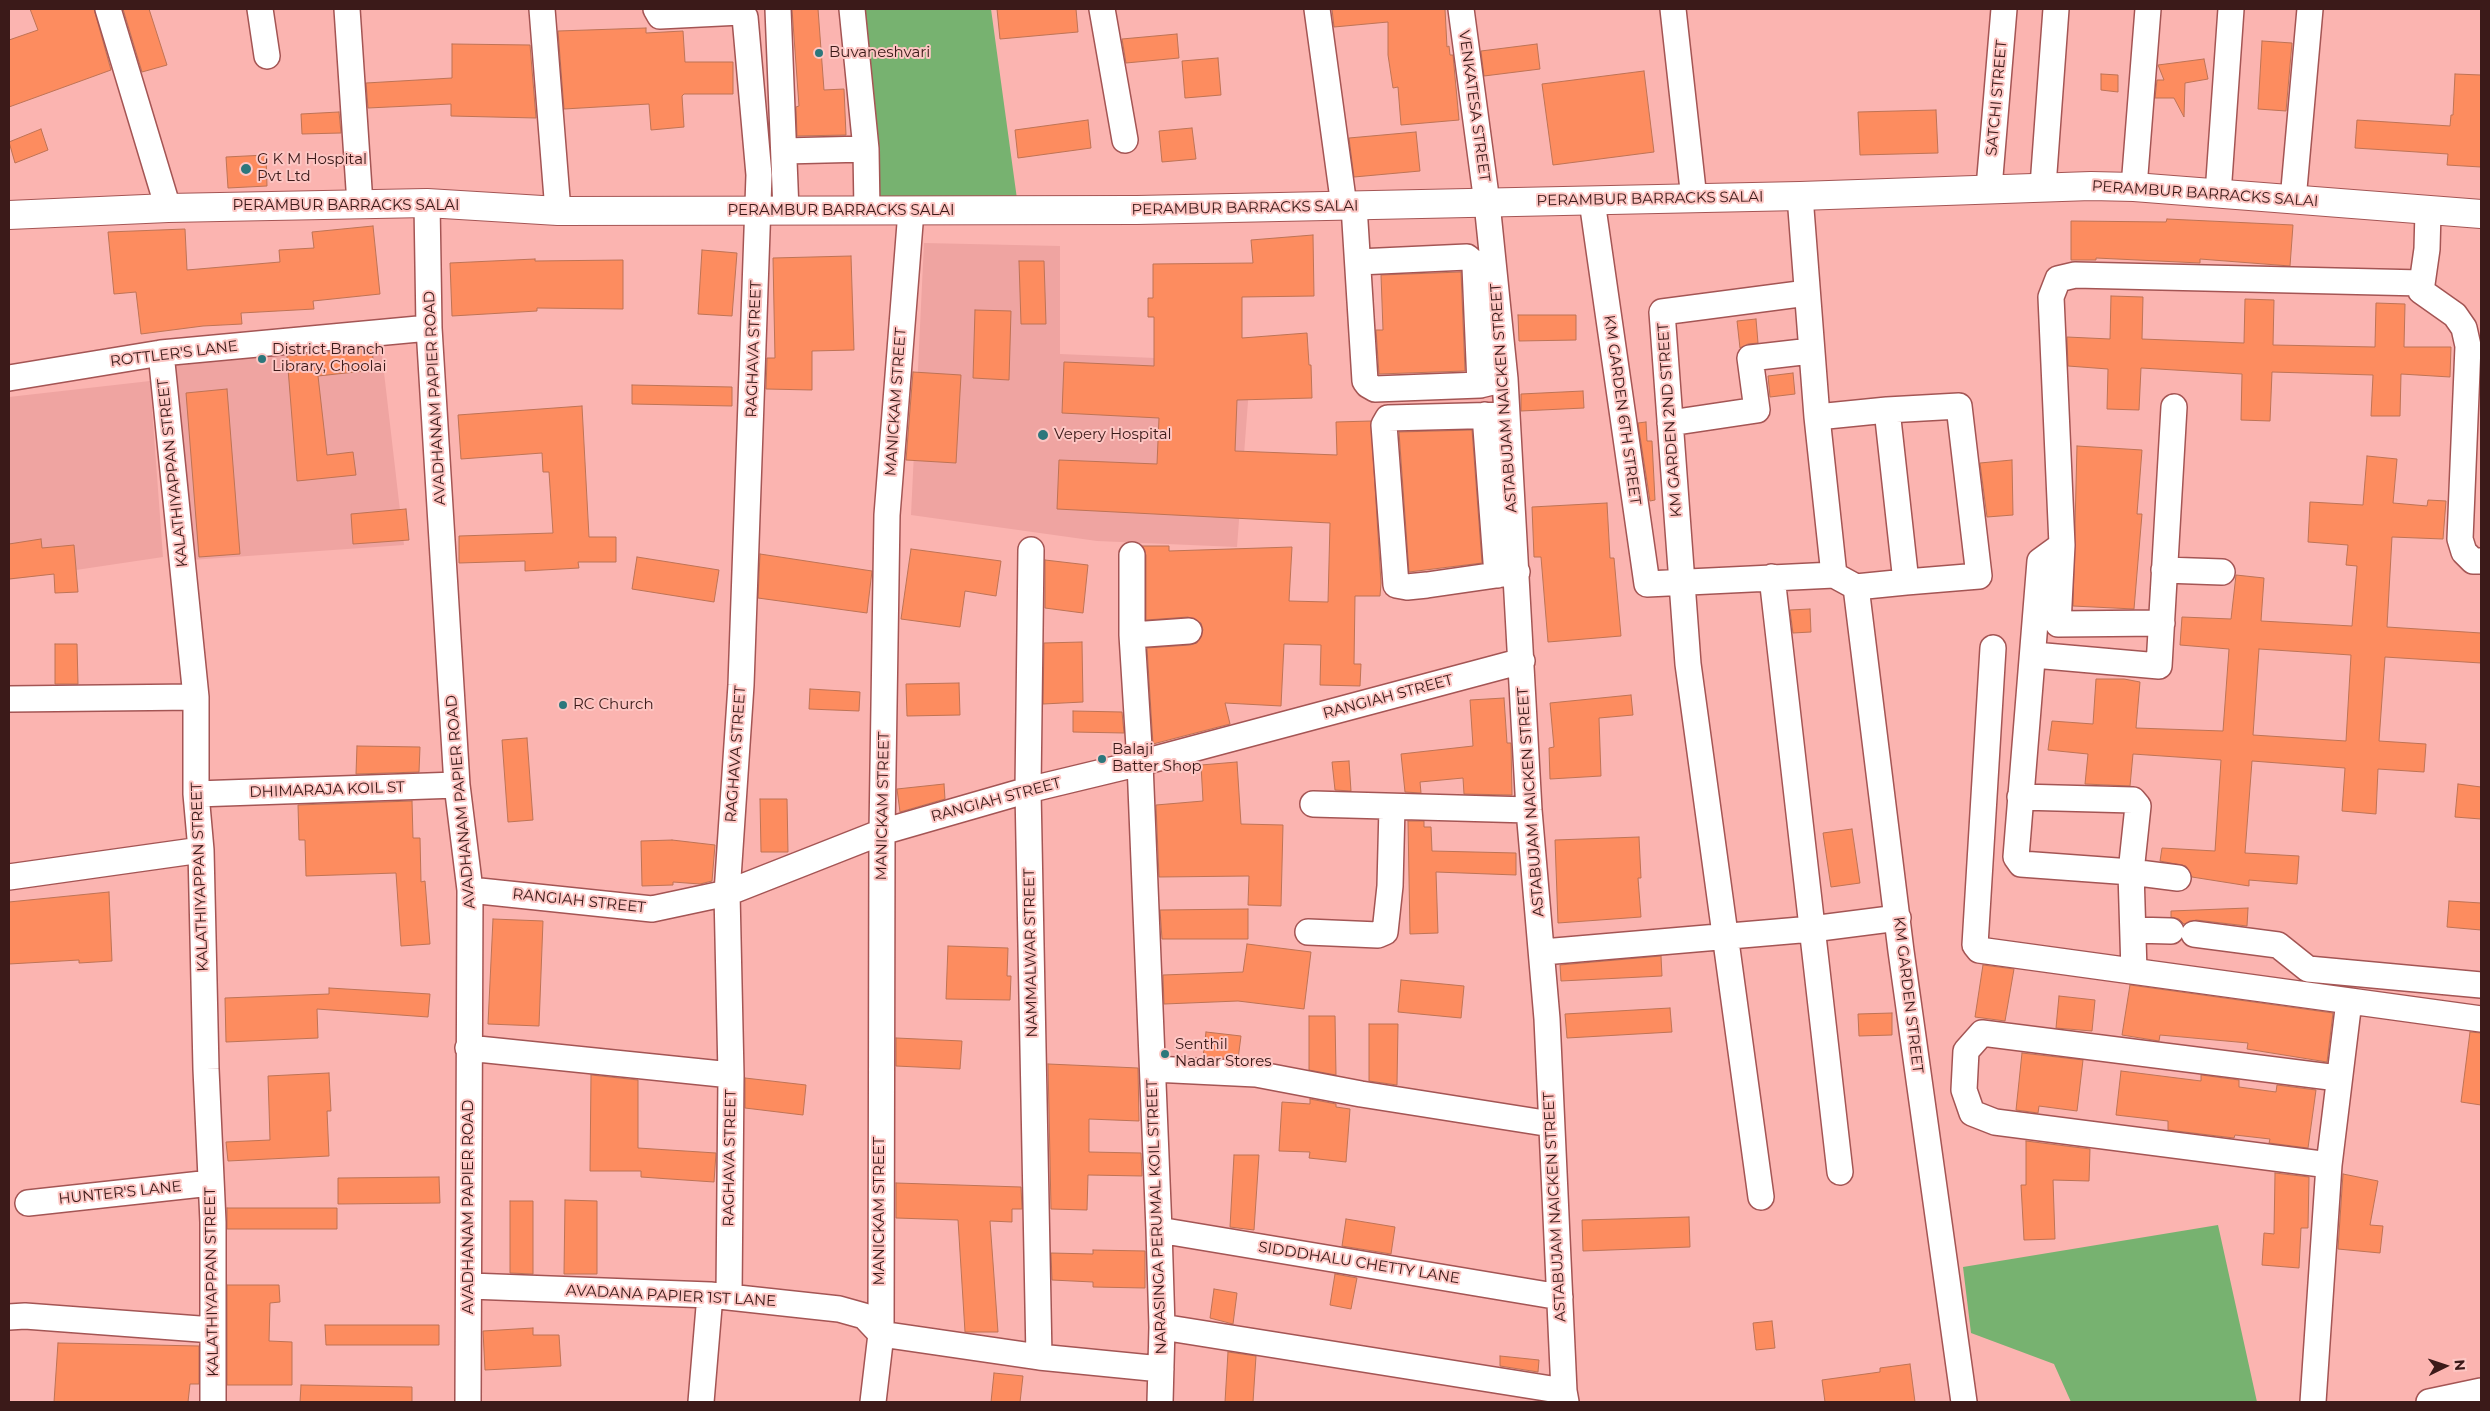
<!DOCTYPE html>
<html>
<head>
<meta charset="utf-8">
<style>
  body { margin:0 }
  #map { position:relative; width:2490px; height:1411px; overflow:hidden; background:#fbb4b0; font-family:Montserrat,sans-serif }
  canvas { display:block }
  .frame { position:absolute; inset:0; border:10px solid #3b1a19; pointer-events:none }
  .north { position:absolute; left:2420px; top:1341px; width:50px; height:50px; -webkit-text-stroke:4px #fdc6c3; paint-order:stroke; rotate:86deg; font-size:14px; font-weight:700; line-height:20px; text-align:center; color:#3b1a19 }
  .north::after { content:''; display:block; margin:auto; width:18px; height:22px; background:#3b1a19; clip-path:polygon(50% 0,100% 100%,50% 72%,0 100%) }
</style>
</head>
<body>
<div id="map">
<canvas width="2490" height="1411"></canvas>
<div class="frame"></div>
<div class="north">N</div>
</div>
<script>
const c = document.querySelector('canvas').getContext('2d');
c.lineJoin = 'round';
function paint(path, color) {
  c.fillStyle = color;
  c.fill(path, 'evenodd');
}
function toPath(rows) {
  const path = new Path2D();
  for (const r of rows) {
    path.moveTo(r[0], r[1]);
    for (let i = 2; i < r.length; i += 2) path.lineTo(r[i], r[i + 1]);
  }
  return path;
}
function stroke(path, color, width, dash) {
  c.strokeStyle = color;
  c.lineWidth = width;
  c.lineCap = dash ? 'butt' : 'round';
  c.setLineDash(dash || []);
  c.stroke(path);
}
function drawText(font, color, halo, rows, align = 'center') {
  c.font = font + ' Montserrat,sans-serif';
  c.lineWidth = 4;
  c.setLineDash([]);
  c.textBaseline = 'middle';
  c.strokeStyle = halo;
  c.fillStyle = color;
  for (const [text, x, y, turn = 0] of rows) {
    c.save();
    c.translate(x, y);
    c.rotate((+turn || 0) * Math.PI / 180);
    c.textAlign = isNaN(turn) ? turn : align;
    if (halo) c.strokeText(text, 0, 0);
    c.fillText(text, 0, 0);
    c.restore();
  }
}
paint(toPath([
  [924,243,1060,246,1060,354,1251,362,1237,547,1097,541,911,515],
  [380,338,404,545,191,560,168,360],
  [150,381,163,557,9,580,9,397]
]), '#efa4a1');
paint(toPath([
  [852,9,991,9,1017,199,865,199],
  [2218,1225,2257,1402,2071,1402,2054,1364,1971,1333,1963,1267]
]), '#77b270');
const building = toPath([
  [30,9,94,9,111,70,9,107,9,40,38,30,30,9],
  [123,9,149,9,167,65,142,72,123,9],
  [792,9,818,9,824,90,844,89,846,135,797,136,796,107,799,106,792,9],
  [997,9,1076,9,1078,32,1000,39,997,9],
  [1332,9,1445,9,1447,47,1449,46,1450,55,1453,55,1459,120,1401,125,1398,87,1393,88,1388,55,1388,22,1334,27,1332,9],
  [646,28,646,33,683,31,685,62,733,62,733,94,684,94,682,96,684,127,651,130,649,104,564,109,558,31,646,28],
  [1177,34,1179,58,1126,63,1122,39,1177,34],
  [2262,41,2292,43,2286,111,2258,109,2262,41],
  [452,44,530,45,536,118,451,116,451,104,368,108,366,83,452,78,452,44],
  [1537,44,1540,69,1484,76,1481,51,1537,44],
  [1218,58,1221,95,1185,98,1182,61,1218,58],
  [2204,59,2208,79,2185,83,2184,117,2174,98,2155,98,2157,80,2164,80,2158,65,2204,59],
  [1644,71,1654,152,1553,165,1542,84,1644,71],
  [2101,74,2118,75,2118,92,2101,90,2101,74],
  [2455,74,2481,75,2481,167,2447,165,2448,154,2355,148,2357,120,2450,126,2451,115,2453,115,2455,74],
  [1936,110,1938,153,1860,155,1858,112,1936,110],
  [339,112,341,133,302,134,301,114,339,112],
  [1088,120,1091,148,1018,158,1015,130,1088,120],
  [1192,128,1196,159,1162,162,1159,131,1192,128],
  [41,129,48,150,15,163,9,142,41,129],
  [1416,132,1420,171,1354,177,1349,138,1416,132],
  [266,155,267,186,228,188,226,157,266,155],
  [2167,219,2293,225,2290,266,2200,259,2200,263,2096,258,2096,260,2071,260,2071,221,2166,222,2167,219],
  [373,226,380,294,313,301,314,309,241,313,242,324,203,326,141,334,136,292,114,294,108,232,185,229,187,270,280,262,279,250,314,248,312,232,373,226],
  [1313,235,1314,296,1242,297,1242,338,1307,333,1309,365,1311,365,1312,398,1237,400,1235,451,1337,455,1336,422,1371,421,1381,583,1380,596,1355,596,1354,664,1361,664,1360,686,1320,685,1321,645,1284,644,1281,706,1225,703,1230,724,1153,744,1147,648,1190,645,1197,643,1203,630,1201,623,1188,617,1146,620,1146,555,1142,546,1169,546,1169,551,1292,547,1289,601,1328,602,1330,523,1057,509,1059,460,1157,464,1159,418,1062,413,1064,362,1154,366,1154,317,1148,317,1148,298,1153,298,1153,264,1253,263,1251,240,1313,235],
  [702,250,737,253,732,316,698,314,702,250],
  [851,256,854,350,812,351,812,390,766,389,767,358,775,358,773,258,851,256],
  [535,259,535,261,623,260,623,309,537,308,537,311,452,316,450,263,535,259],
  [1019,261,1044,261,1046,324,1021,324,1019,261],
  [1461,272,1465,371,1379,374,1376,330,1383,330,1381,275,1461,272],
  [2111,296,2143,297,2142,339,2244,343,2245,299,2274,300,2273,345,2375,347,2376,303,2405,304,2404,347,2451,347,2450,377,2401,374,2400,416,2371,416,2373,375,2272,372,2270,421,2241,420,2242,374,2141,368,2139,410,2107,409,2108,369,2068,366,2067,337,2110,339,2111,296],
  [975,310,1011,311,1009,380,973,378,975,310],
  [1518,315,1576,315,1576,340,1519,341,1518,315],
  [1756,319,1758,343,1748,344,1740,348,1737,321,1756,319],
  [372,348,374,370,318,376,327,455,353,452,356,475,297,481,287,356,372,348],
  [913,372,961,375,956,463,906,460,913,372],
  [1793,373,1795,394,1770,397,1768,376,1793,373],
  [632,385,732,387,732,406,632,404,632,385],
  [227,389,240,554,199,557,186,393,227,389],
  [1583,391,1584,408,1521,411,1521,394,1583,391],
  [582,406,589,537,616,537,616,562,578,562,579,568,525,571,525,561,459,563,459,536,553,533,549,472,543,472,542,453,461,459,458,415,582,406],
  [1646,422,1647,441,1652,441,1655,500,1650,501,1638,423,1646,422],
  [1472,430,1482,563,1409,572,1399,432,1472,430],
  [2077,446,2142,450,2137,514,2142,514,2134,609,2073,606,2077,446],
  [2367,456,2397,459,2393,503,2427,506,2428,500,2446,501,2443,539,2392,537,2387,627,2481,633,2481,663,2385,657,2379,741,2426,744,2424,772,2378,769,2376,814,2342,811,2345,768,2252,761,2245,853,2299,856,2297,884,2249,880,2249,886,2192,877,2186,866,2160,861,2162,848,2215,851,2221,760,2133,754,2130,786,2085,784,2088,754,2048,750,2052,721,2093,724,2096,679,2124,679,2140,682,2136,728,2223,731,2229,649,2180,645,2182,617,2231,619,2236,575,2264,578,2261,621,2352,626,2357,566,2346,565,2348,545,2308,542,2310,502,2363,505,2367,456],
  [2259,649,2351,655,2346,741,2253,735,2259,649],
  [2012,460,2013,515,1987,517,1980,463,2012,460],
  [1607,503,1610,558,1614,558,1621,636,1548,642,1541,557,1534,557,1532,507,1607,503],
  [406,509,409,540,353,544,351,514,406,509],
  [41,539,42,548,74,545,78,592,55,593,54,574,9,579,9,544,41,539],
  [911,549,1001,561,996,596,965,591,960,627,901,619,911,549],
  [760,554,872,571,867,613,758,598,760,554],
  [637,557,719,570,714,602,632,589,637,557],
  [1045,560,1088,565,1083,613,1045,608,1045,560],
  [1810,609,1811,632,1793,633,1790,610,1810,609],
  [1082,642,1083,702,1043,704,1044,643,1082,642],
  [55,644,77,644,78,684,55,684,55,644],
  [959,683,960,715,907,716,906,684,959,683],
  [810,689,860,692,859,711,809,709,810,689],
  [1631,695,1633,715,1599,718,1601,776,1550,779,1549,748,1554,747,1550,703,1631,695],
  [1504,698,1507,743,1511,743,1512,795,1464,794,1463,778,1420,782,1421,793,1405,792,1401,754,1473,746,1470,700,1504,698],
  [1073,711,1122,712,1124,733,1073,732,1073,711],
  [527,738,533,820,508,822,502,740,527,738],
  [357,746,420,747,419,772,356,774,357,746],
  [1349,761,1351,791,1335,790,1332,762,1349,761],
  [1237,762,1241,824,1283,825,1281,906,1248,905,1249,876,1159,877,1156,805,1203,801,1201,765,1237,762],
  [944,784,945,799,900,812,897,789,944,784],
  [2458,784,2481,787,2481,819,2455,817,2458,784],
  [760,799,787,799,788,852,761,852,760,799],
  [412,801,413,838,420,838,421,882,425,881,430,944,401,946,396,873,306,876,305,840,299,840,298,805,412,801],
  [1408,821,1424,821,1424,827,1431,827,1432,851,1516,853,1516,875,1436,872,1438,933,1410,934,1408,821],
  [1852,829,1860,883,1831,887,1823,833,1852,829],
  [1639,837,1641,878,1638,878,1641,917,1558,923,1555,840,1639,837],
  [672,840,715,845,712,881,700,884,673,882,673,885,642,886,641,841,672,840],
  [109,892,112,961,79,963,79,960,9,964,9,902,109,892],
  [2449,901,2481,903,2481,930,2447,927,2449,901],
  [2248,908,2247,926,2196,920,2184,924,2179,919,2171,917,2171,911,2248,908],
  [1248,909,1248,939,1162,939,1160,910,1248,909],
  [493,919,543,921,539,1026,488,1024,493,919],
  [1247,944,1311,952,1304,1009,1238,1001,1164,1004,1163,975,1243,972,1247,944],
  [948,946,1008,948,1007,976,1011,976,1010,1000,946,999,948,946],
  [1661,956,1662,976,1561,981,1560,965,1661,956],
  [1983,965,2014,969,2005,1021,1975,1017,1983,965],
  [1401,980,1464,986,1461,1018,1398,1012,1401,980],
  [2130,985,2333,1013,2327,1062,2247,1049,2248,1043,2160,1035,2159,1041,2122,1035,2130,985],
  [329,988,430,994,428,1017,317,1009,318,1038,226,1042,225,998,329,994,329,988],
  [2059,996,2095,1000,2092,1031,2056,1028,2059,996],
  [1670,1008,1672,1032,1567,1038,1565,1014,1670,1008],
  [1892,1013,1892,1035,1859,1036,1858,1014,1892,1013],
  [1309,1016,1335,1016,1336,1075,1309,1070,1309,1016],
  [1369,1024,1398,1024,1397,1085,1369,1081,1369,1024],
  [1206,1032,1241,1036,1238,1059,1203,1057,1206,1032],
  [2470,1032,2481,1033,2481,1105,2461,1102,2470,1032],
  [896,1038,962,1041,960,1069,896,1066,896,1038],
  [2022,1053,2083,1060,2077,1111,2039,1106,2038,1113,2016,1110,2022,1053],
  [1048,1064,1138,1068,1139,1121,1089,1119,1089,1152,1141,1153,1142,1176,1088,1175,1087,1210,1051,1209,1048,1064],
  [2121,1071,2201,1081,2201,1075,2239,1080,2239,1087,2276,1092,2277,1085,2316,1090,2308,1148,2269,1143,2270,1139,2235,1135,2234,1138,2168,1130,2168,1121,2116,1115,2121,1071],
  [329,1073,331,1111,327,1111,329,1156,228,1161,226,1142,270,1140,268,1076,329,1073],
  [591,1075,638,1080,638,1148,716,1153,714,1182,641,1177,641,1171,590,1171,591,1075],
  [745,1078,806,1085,803,1115,745,1108,745,1078],
  [1310,1099,1336,1104,1336,1107,1350,1109,1346,1162,1309,1158,1310,1152,1279,1151,1282,1102,1310,1104,1310,1099],
  [2026,1141,2090,1149,2089,1181,2053,1180,2055,1239,2024,1240,2021,1185,2026,1185,2026,1141],
  [1234,1155,1259,1155,1254,1230,1230,1227,1234,1155],
  [2275,1173,2309,1177,2308,1228,2301,1228,2299,1268,2262,1265,2264,1233,2274,1234,2275,1173],
  [2343,1174,2378,1181,2370,1225,2383,1226,2380,1253,2338,1249,2343,1174],
  [439,1177,440,1203,338,1204,338,1178,439,1177],
  [896,1183,1021,1187,1022,1209,1012,1209,1012,1222,990,1221,998,1332,965,1332,958,1220,896,1218,896,1183],
  [565,1200,597,1201,597,1274,564,1274,565,1200],
  [510,1201,533,1201,533,1274,510,1273,510,1201],
  [227,1208,337,1208,337,1229,227,1229,227,1208],
  [1689,1217,1690,1247,1583,1251,1582,1220,1689,1217],
  [1346,1219,1395,1227,1391,1254,1342,1246,1346,1219],
  [1093,1250,1145,1251,1145,1288,1093,1287,1093,1282,1052,1280,1051,1253,1093,1254,1093,1250],
  [1335,1274,1357,1278,1351,1309,1330,1305,1335,1274],
  [227,1285,279,1285,280,1302,270,1303,269,1341,292,1342,292,1385,227,1385,227,1285],
  [1214,1289,1237,1293,1233,1324,1210,1318,1214,1289],
  [1772,1321,1775,1348,1756,1350,1753,1323,1772,1321],
  [325,1325,439,1325,439,1345,326,1345,325,1325],
  [533,1328,533,1335,559,1335,561,1366,485,1370,483,1331,533,1328],
  [58,1343,199,1346,199,1384,190,1384,188,1402,54,1402,58,1343],
  [1228,1352,1256,1356,1253,1402,1225,1402,1228,1352],
  [1500,1356,1539,1360,1538,1372,1500,1366,1500,1356],
  [1910,1364,1915,1402,1825,1402,1822,1380,1880,1372,1880,1368,1910,1364],
  [994,1373,1023,1376,1020,1402,991,1402,994,1373],
  [301,1385,412,1387,412,1402,300,1402,301,1385]
]);
paint(building, '#fd8c5f');
stroke(building, '#be7355', 1);
const minor = toPath([
  [108,9,168,208],
  [260,9,267,56],
  [347,9,360,204],
  [542,9,558,211],
  [656,9,660,16,741,12,745,17,759,175,741,685,727,893,731,1075,729,1296],
  [778,9,786,211],
  [852,9,866,149],
  [1102,9,1125,140],
  [1317,9,1344,206],
  [1461,9,1487,203,1505,379,1529,810,1547,1019,1564,1391,1566,1402],
  [1673,9,1694,199],
  [784,151,866,149,867,211],
  [2043,186,2056,9],
  [2134,187,2148,9],
  [1989,188,2004,9],
  [2218,194,2231,9],
  [1800,196,1817,417,1834,575],
  [2293,200,2310,9],
  [1592,201,1647,584,1834,575,1856,587],
  [427,203,429,328,457,785,470,890,468,1402],
  [1354,206,1365,381,1368,385,1375,389,1480,385,1505,379],
  [2428,211,2427,249,2421,291,2455,315,2464,328,2468,346,2460,539,2464,552,2473,561,2481,561],
  [1358,262,1467,257,1473,262,1475,267,1480,385],
  [161,353,196,697,196,794,201,850,206,1069,213,1222,213,1402],
  [9,378,161,353,429,328],
  [1887,410,1959,406,1979,576,1906,582],
  [1485,415,1497,575],
  [1507,415,1388,418,1384,425,1396,585,1407,587,1427,585,1517,572],
  [1817,417,1887,410,1906,582,1856,587],
  [1670,423,1757,410,1750,358,1811,351],
  [2062,545,2040,561,2016,857,2021,864,2131,872,2134,971],
  [1031,550,1028,790,1039,1357],
  [1132,555,1132,635,1140,763,1159,1230,1162,1327,1160,1402],
  [2164,570,2222,572],
  [1772,577,1840,1172],
  [1856,587,1901,951,1964,1402],
  [2162,623,2058,624,2062,545,2051,297,2058,279,2075,275,2422,283],
  [1132,635,1189,631],
  [1993,648,1975,945,1979,950,2481,1019],
  [2034,655,2159,666,2174,407],
  [9,699,196,697],
  [196,794,457,785],
  [2020,797,2133,800,2138,806,2131,872,2178,878],
  [1313,804,1529,810],
  [9,877,201,850],
  [470,890,652,909,727,893,882,832,1028,790,1140,763,1522,661],
  [2133,930,2171,931],
  [1308,932,1378,935,1385,932,1390,886,1392,807],
  [2194,934,2278,945,2308,969,2481,985],
  [1543,952,1812,929,1898,918],
  [468,1048,731,1075],
  [1153,1069,1256,1074,1361,1094,1551,1124],
  [2329,1165,1995,1122,1972,1113,1964,1090,1966,1051,1982,1033,2338,1078],
  [1761,1197,1688,664,1662,312,1807,293],
  [28,1203,211,1183],
  [1159,1230,1560,1297],
  [470,1286,710,1295,839,1309,864,1316,881,1334,1039,1357,1161,1369],
  [9,1317,25,1316,213,1330],
  [1162,1327,1564,1391],
  [701,1402,710,1295],
  [873,1402,881,1334,882,832,887,515,911,211],
  [2313,1402,2329,1165,2349,1001],
  [2429,1402,2481,1391]
]);
const major = toPath([
  [9,215,168,208,427,203,558,211,1137,210,1800,196,2091,186,2134,187,2481,214]
]);
stroke(minor, '#a45554', 28);
stroke(major, '#a45554', 30);
stroke(minor, '#fff', 25);
stroke(major, '#fff', 28);
for (const [x, y, r, color] of [
  [819,53,5,"#2d777c"],
  [246,169,6,"#2d777c"],
  [262,359,5,"#2d777c"],
  [1043,435,6,"#2d777c"],
  [563,705,5,"#2d777c"],
  [1102,759,5,"#2d777c"],
  [1165,1054,5,"#2d777c"]
]) {
  const dot = new Path2D();
  dot.arc(x, y, r, 0, 2 * Math.PI);
  c.fillStyle = color;
  c.fill(dot);
  stroke(dot, '#fdc6c3', 2);
}
drawText('15px', '#3b1a19', '#fdc6c3', [
  ["Buvaneshvari",829,53],
  ["G K M Hospital",257,160],
  ["Pvt Ltd",257,177],
  ["District Branch",272,350],
  ["Library, Choolai",272,367],
  ["Vepery Hospital",1054,435],
  ["RC Church",573,705],
  ["Balaji",1112,750],
  ["Batter Shop",1112,767],
  ["Senthil",1175,1045],
  ["Nadar Stores",1175,1062]
], 'left');
drawText('15px', '#3b1a19', '#fdc6c3', [
  ["SATCHI STREET",1997,98,-85],
  ["VENKATESA STREET",1474,106,82],
  ["PERAMBUR BARRACKS SALAI",2205,194,4],
  ["PERAMBUR BARRACKS SALAI",1650,199,-1],
  ["PERAMBUR BARRACKS SALAI",346,206],
  ["PERAMBUR BARRACKS SALAI",1245,208,-1],
  ["PERAMBUR BARRACKS SALAI",841,211],
  ["RAGHAVA STREET",754,349,-88],
  ["ROTTLER'S LANE",174,354,-7],
  ["AVADHANAM PAPIER ROAD",435,398,-93],
  ["ASTABUJAM NAICKEN STREET",1504,398,-94],
  ["MANICKAM STREET",896,402,-86],
  ["KM GARDEN 6TH STREET",1622,410,82],
  ["KM GARDEN 2ND STREET",1670,420,-94],
  ["KALATHIYAPPAN STREET",173,473,-96],
  ["RANGIAH STREET",1388,697,-15],
  ["RAGHAVA STREET",736,754,-86],
  ["DHIMARAJA KOIL ST",327,790,-2],
  ["RANGIAH STREET",996,800,-15],
  ["AVADHANAM PAPIER ROAD",461,802,-95],
  ["ASTABUJAM NAICKEN STREET",1531,802,-94],
  ["MANICKAM STREET",883,806,-89],
  ["KALATHIYAPPAN STREET",200,877,-92],
  ["RANGIAH STREET",579,901,6],
  ["NAMMALWAR STREET",1031,953,-91],
  ["KM GARDEN STREET",1908,995,83],
  ["RAGHAVA STREET",730,1158,-89],
  ["HUNTER'S LANE",120,1193,-6],
  ["AVADHANAM PAPIER ROAD",469,1207,-90],
  ["ASTABUJAM NAICKEN STREET",1555,1207,-93],
  ["MANICKAM STREET",880,1211,-90],
  ["NARASINGA PERUMAL KOIL STREET",1157,1217,-92],
  ["SIDDDHALU CHETTY LANE",1359,1263,9],
  ["KALATHIYAPPAN STREET",212,1282,-91],
  ["AVADANA PAPIER 1ST LANE",671,1296,3]
]);
</script>
</body>
</html>
